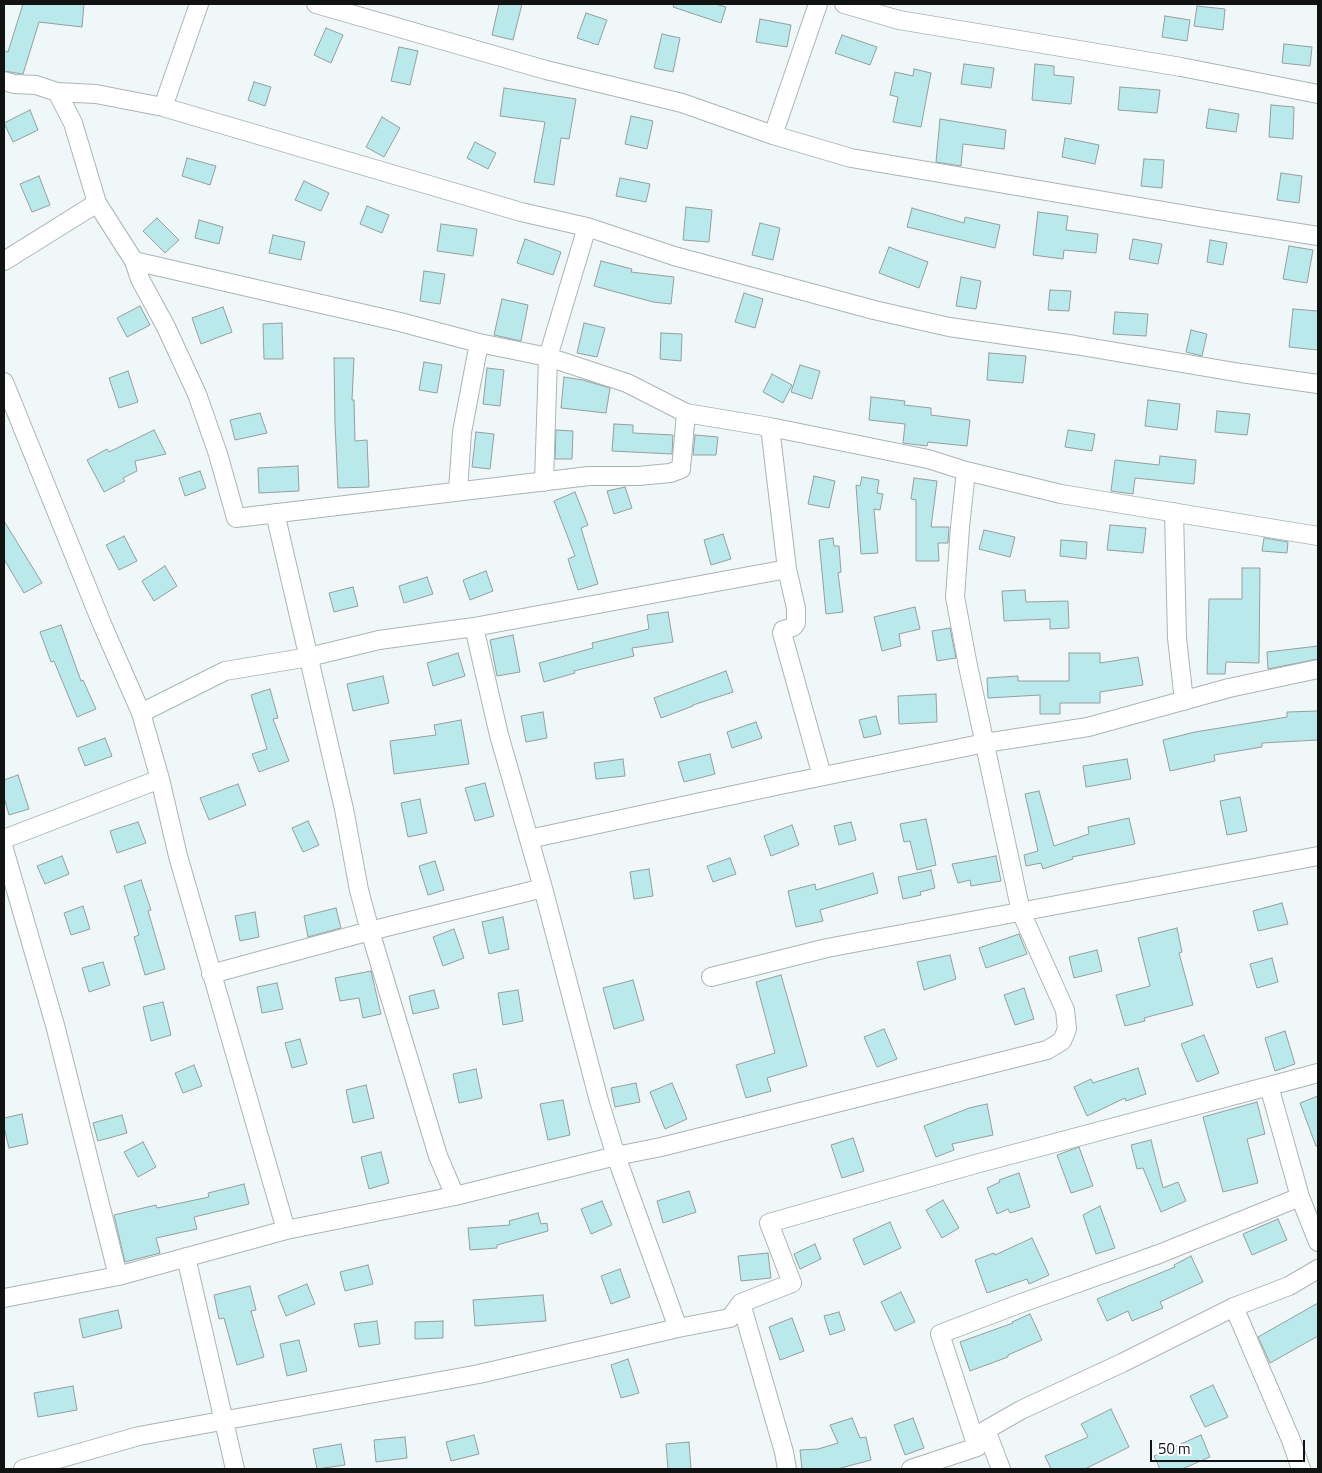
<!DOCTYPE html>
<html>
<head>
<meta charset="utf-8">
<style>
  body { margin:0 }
  #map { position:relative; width:1322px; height:1473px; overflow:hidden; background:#eff7f8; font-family:"Titillium Web",sans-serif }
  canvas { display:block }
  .frame { position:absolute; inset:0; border:5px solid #111313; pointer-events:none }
  .scale { position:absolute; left:1150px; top:1440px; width:155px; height:22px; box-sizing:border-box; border:2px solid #111313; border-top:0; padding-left:6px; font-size:15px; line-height:18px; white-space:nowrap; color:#111313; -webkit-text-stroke:4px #fff; paint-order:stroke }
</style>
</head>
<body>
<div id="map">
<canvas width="1322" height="1473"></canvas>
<div class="frame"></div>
<div class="scale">50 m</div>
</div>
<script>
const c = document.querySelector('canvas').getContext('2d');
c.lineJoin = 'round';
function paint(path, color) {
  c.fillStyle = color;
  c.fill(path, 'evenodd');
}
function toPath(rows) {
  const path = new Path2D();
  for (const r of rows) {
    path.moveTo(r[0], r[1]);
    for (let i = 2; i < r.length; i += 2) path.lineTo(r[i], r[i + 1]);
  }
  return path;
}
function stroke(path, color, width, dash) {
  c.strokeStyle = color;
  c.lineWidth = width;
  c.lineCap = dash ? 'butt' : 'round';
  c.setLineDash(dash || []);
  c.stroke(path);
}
const building = toPath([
  [23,4,84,4,82,27,39,22,23,74,16,73,4,71,4,51,8,52,23,4],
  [499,4,522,4,513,40,492,35,499,4],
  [674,4,715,4,726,7,721,23,673,7,674,4],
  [1197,6,1225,9,1223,30,1194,26,1197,6],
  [586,13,607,20,598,45,577,38,586,13],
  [1165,16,1190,20,1187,41,1162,37,1165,16],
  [760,19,791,25,787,47,756,42,760,19],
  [326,28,343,35,331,63,314,55,326,28],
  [662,34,680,38,673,72,654,68,662,34],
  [842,35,877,47,870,65,835,53,842,35],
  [1284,44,1312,47,1310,66,1282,63,1284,44],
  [399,47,418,51,410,85,391,81,399,47],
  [964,64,994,68,991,88,961,84,964,64],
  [1035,64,1054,66,1054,75,1074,77,1071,104,1032,100,1035,64],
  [914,69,931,73,921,127,893,122,898,97,890,95,895,72,913,76,914,69],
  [254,82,271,87,265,106,248,100,254,82],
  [1120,87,1160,90,1157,113,1118,110,1120,87],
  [504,88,576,99,569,139,561,138,554,185,534,182,545,122,500,116,504,88],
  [1271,105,1294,107,1293,139,1269,137,1271,105],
  [1209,109,1239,114,1236,132,1206,128,1209,109],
  [30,110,38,130,13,142,4,123,30,110],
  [631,116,653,121,647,149,625,144,631,116],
  [382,117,400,128,384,157,366,147,382,117],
  [940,119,1006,130,1004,149,963,144,961,166,936,162,940,119],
  [1065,138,1099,145,1095,164,1062,157,1065,138],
  [475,142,496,153,488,169,467,158,475,142],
  [187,158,216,166,210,185,182,176,187,158],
  [1144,159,1164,160,1162,188,1141,186,1144,159],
  [1281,173,1302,176,1299,203,1277,200,1281,173],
  [39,176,50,205,32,212,20,184,39,176],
  [620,178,650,184,646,202,616,196,620,178],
  [304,181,329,193,321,211,295,200,304,181],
  [367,206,389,215,382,233,360,224,367,206],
  [686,207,712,210,709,242,683,240,686,207],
  [912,208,964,223,965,217,1000,225,995,248,907,227,912,208],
  [1038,212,1068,216,1066,230,1098,234,1096,253,1064,250,1063,259,1033,255,1038,212],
  [157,218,179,240,165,253,143,231,157,218],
  [199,220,223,227,219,244,195,238,199,220],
  [760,223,780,228,773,260,752,255,760,223],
  [441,224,477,229,473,256,437,251,441,224],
  [273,235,305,242,301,260,269,253,273,235],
  [525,239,561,252,553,275,517,263,525,239],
  [1133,239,1162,244,1158,264,1129,259,1133,239],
  [1210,240,1227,243,1223,265,1207,262,1210,240],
  [1289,246,1313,250,1307,283,1283,279,1289,246],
  [889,247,928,262,919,288,879,273,889,247],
  [601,261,632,269,631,272,674,277,671,304,653,302,594,286,601,261],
  [424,271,445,274,440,304,420,301,424,271],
  [961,277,981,281,976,309,956,306,961,277],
  [1050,290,1071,291,1069,311,1048,310,1050,290],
  [744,293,763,299,755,328,735,322,744,293],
  [502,299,528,305,521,341,494,335,502,299],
  [140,306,150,325,127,337,117,318,140,306],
  [223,307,232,332,201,344,192,318,223,307],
  [1293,309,1318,311,1318,350,1289,347,1293,309],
  [1115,312,1148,314,1146,336,1113,334,1115,312],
  [282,323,283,359,264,359,263,324,282,323],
  [584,323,605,328,597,357,577,353,584,323],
  [1191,330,1207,334,1202,356,1186,352,1191,330],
  [661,333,682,334,681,361,660,359,661,333],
  [989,353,1026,356,1023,383,987,380,989,353],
  [334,358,354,358,352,400,354,400,355,441,367,440,369,487,338,488,335,424,334,358],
  [424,362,442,365,437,393,419,390,424,362],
  [800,365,820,371,812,399,791,392,800,365],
  [487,368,504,370,500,406,483,404,487,368],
  [128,371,138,402,119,408,109,378,128,371],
  [772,374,792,385,783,403,763,392,772,374],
  [564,377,583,380,610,388,606,413,561,408,564,377],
  [871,397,905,401,904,405,931,408,931,415,970,420,967,446,928,442,927,446,903,443,905,424,869,420,871,397],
  [1148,400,1180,404,1177,430,1145,426,1148,400],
  [1217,411,1250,414,1247,435,1215,432,1217,411],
  [260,413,267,433,235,440,230,420,260,413],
  [614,424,633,425,633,433,673,435,672,454,612,451,614,424],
  [154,430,166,454,135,461,137,471,123,478,125,481,104,492,87,460,107,449,109,452,154,430],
  [556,430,573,431,572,459,555,459,556,430],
  [1068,430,1095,434,1092,451,1065,447,1068,430],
  [476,432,494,434,490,469,472,467,476,432],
  [695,435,718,437,716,455,693,455,695,435],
  [1160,456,1196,460,1194,484,1135,478,1133,494,1111,491,1115,460,1159,465,1160,456],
  [298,466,299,491,259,493,258,468,298,466],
  [200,471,206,488,185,496,179,478,200,471],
  [814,476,835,481,829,508,808,504,814,476],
  [862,477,879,480,877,493,883,494,880,510,874,509,878,553,861,554,856,485,860,486,862,477],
  [914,478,937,481,931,527,949,527,948,543,938,543,939,561,916,561,916,500,911,499,914,478],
  [625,487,632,508,614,514,607,491,625,487],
  [575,492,588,525,581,528,598,584,578,590,568,559,575,556,554,501,575,492],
  [4,521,42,583,24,593,4,559,4,521],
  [1110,525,1146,528,1143,553,1107,550,1110,525],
  [984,530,1015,537,1010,557,979,549,984,530],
  [723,534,731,559,711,565,704,540,723,534],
  [124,536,137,561,119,570,106,545,124,536],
  [833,538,834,546,839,546,841,572,838,573,843,612,826,614,819,540,833,538],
  [1264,538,1288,542,1287,553,1262,551,1264,538],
  [1061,540,1087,542,1086,559,1060,556,1061,540],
  [165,566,177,586,154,601,142,581,165,566],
  [1242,568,1260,568,1259,663,1226,662,1225,674,1207,674,1209,599,1242,599,1242,568],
  [486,571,493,591,470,600,463,580,486,571],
  [427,577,433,594,404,603,399,586,427,577],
  [353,587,358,606,334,612,329,593,353,587],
  [1025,590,1026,602,1068,601,1069,628,1050,629,1050,619,1004,621,1002,591,1025,590],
  [915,607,920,629,899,634,901,646,882,651,874,617,915,607],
  [668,612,673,642,632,648,634,656,574,671,575,673,544,682,539,663,593,648,592,643,649,629,647,615,668,612],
  [61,625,81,681,83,680,96,709,77,717,54,661,51,662,40,632,61,625],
  [950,628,956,658,937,661,932,631,950,628],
  [513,635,520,672,497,676,490,640,513,635],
  [1318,646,1318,659,1268,669,1267,652,1318,646],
  [458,653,465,676,433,686,427,663,458,653],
  [1069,653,1100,653,1100,663,1138,657,1143,685,1100,692,1100,703,1060,703,1060,714,1040,714,1040,695,988,698,987,678,1018,676,1018,681,1069,681,1069,653],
  [726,671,733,692,693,705,693,706,661,718,654,698,726,671],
  [383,676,389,703,353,711,347,684,383,676],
  [270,689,278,718,273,719,289,761,259,772,252,754,267,749,251,695,270,689],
  [936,694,937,722,899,724,898,696,936,694],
  [1318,711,1318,740,1262,743,1262,747,1214,755,1215,761,1170,771,1163,740,1195,732,1287,717,1287,712,1318,711],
  [543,712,547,738,526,742,521,716,543,712],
  [876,716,881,734,864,738,859,720,876,716],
  [461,720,469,764,394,774,390,741,436,735,434,725,461,720],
  [756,722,762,738,732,748,727,732,756,722],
  [105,738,112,756,85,766,78,748,105,738],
  [710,754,715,774,684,782,678,762,710,754],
  [623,759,625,776,596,779,594,763,623,759],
  [1127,759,1131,779,1086,787,1083,766,1127,759],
  [18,775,29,809,9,815,4,797,4,780,18,775],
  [485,783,494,816,475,821,465,788,485,783],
  [238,784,246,805,209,820,200,798,238,784],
  [1039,791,1054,846,1089,834,1088,827,1129,818,1135,844,1072,857,1073,859,1043,869,1041,863,1026,866,1024,855,1038,851,1025,794,1039,791],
  [1240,797,1247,831,1227,835,1220,801,1240,797],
  [420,799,427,833,408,837,401,803,420,799],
  [926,819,936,865,917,870,910,841,904,842,900,824,926,819],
  [308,821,319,845,303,852,292,828,308,821],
  [138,822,146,843,117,853,110,831,138,822],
  [851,822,856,840,839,845,834,826,851,822],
  [792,825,799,845,771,856,764,836,792,825],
  [62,856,69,874,45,884,37,866,62,856],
  [996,856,1001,881,971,886,970,880,958,883,952,864,996,856],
  [730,858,736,874,713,882,707,866,730,858],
  [435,861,444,890,428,895,419,866,435,861],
  [649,869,653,896,634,899,630,872,649,869],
  [931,870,935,888,920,892,921,895,903,899,898,877,931,870],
  [873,873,878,893,820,910,823,921,796,927,788,891,815,884,816,890,873,873],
  [141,880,151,910,148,911,165,969,145,975,134,937,139,935,124,886,141,880],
  [1282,903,1288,924,1258,931,1253,911,1282,903],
  [83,906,90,929,71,935,64,913,83,906],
  [336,908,341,928,308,937,304,916,336,908],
  [255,912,259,937,240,941,235,916,255,912],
  [503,917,509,949,489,954,482,922,503,917],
  [1177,928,1182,952,1179,953,1193,1005,1144,1018,1145,1021,1125,1026,1116,995,1150,986,1138,938,1177,928],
  [454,929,464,958,443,966,433,937,454,929],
  [1019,934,1027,954,986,968,979,948,1019,934],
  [1097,950,1102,971,1074,978,1069,957,1097,950],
  [950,955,956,979,924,990,917,962,950,955],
  [1272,958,1278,982,1257,988,1250,964,1272,958],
  [103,962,110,985,89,992,82,968,103,962],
  [371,971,381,1014,363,1018,359,998,340,1001,335,978,371,971],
  [781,975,807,1066,767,1078,771,1091,746,1098,736,1065,775,1053,756,982,781,975],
  [633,980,644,1020,614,1029,603,988,633,980],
  [277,983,283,1009,262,1013,257,987,277,983],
  [1024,988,1034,1019,1015,1025,1004,995,1024,988],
  [434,990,439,1008,413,1014,409,996,434,990],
  [518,990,523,1021,503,1025,498,993,518,990],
  [163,1002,171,1035,151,1041,143,1007,163,1002],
  [884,1029,897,1059,877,1067,864,1037,884,1029],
  [1285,1031,1295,1064,1275,1071,1265,1038,1285,1031],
  [1204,1035,1219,1073,1197,1082,1181,1044,1204,1035],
  [300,1039,307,1064,292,1068,285,1043,300,1039],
  [194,1065,202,1086,183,1093,175,1073,194,1065],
  [1138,1068,1146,1094,1126,1101,1125,1098,1087,1116,1074,1087,1091,1079,1093,1083,1138,1068],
  [476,1069,482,1098,459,1103,453,1074,476,1069],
  [636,1083,640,1102,615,1107,611,1088,636,1083],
  [672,1083,687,1119,665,1129,650,1092,672,1083],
  [366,1085,374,1118,353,1123,346,1090,366,1085],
  [1318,1096,1318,1146,1316,1146,1300,1103,1318,1096],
  [563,1100,570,1135,548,1140,540,1104,563,1100],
  [1257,1102,1265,1134,1247,1139,1258,1183,1223,1192,1203,1117,1257,1102],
  [987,1104,993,1135,952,1144,954,1150,936,1157,924,1126,969,1108,987,1104],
  [22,1114,28,1144,9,1148,4,1127,4,1118,22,1114],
  [122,1115,127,1133,98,1141,93,1123,122,1115],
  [853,1138,864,1171,842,1178,831,1145,853,1138],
  [1151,1140,1163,1188,1178,1182,1186,1201,1161,1212,1143,1168,1137,1169,1131,1145,1151,1140],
  [143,1142,156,1167,138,1177,124,1152,143,1142],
  [1079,1147,1093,1186,1071,1193,1057,1155,1079,1147],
  [381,1152,389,1183,369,1189,361,1157,381,1152],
  [1019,1173,1030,1207,1010,1213,1008,1209,997,1214,987,1188,1000,1182,999,1180,1019,1173],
  [244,1184,249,1204,194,1217,197,1229,156,1238,160,1253,125,1262,114,1215,156,1205,157,1208,209,1197,208,1193,244,1184],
  [689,1191,696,1212,663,1223,657,1201,689,1191],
  [943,1200,959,1228,942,1238,926,1210,943,1200],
  [602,1201,612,1225,591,1234,581,1209,602,1201],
  [1100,1206,1115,1248,1096,1254,1083,1215,1100,1206],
  [538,1213,541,1224,547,1223,548,1231,497,1245,497,1248,470,1250,468,1228,510,1225,509,1221,538,1213],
  [1278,1219,1287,1240,1252,1255,1243,1234,1278,1219],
  [890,1222,901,1248,864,1265,853,1239,890,1222],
  [1032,1238,1049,1275,1029,1284,1027,1279,987,1293,975,1260,994,1253,995,1255,1032,1238],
  [815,1244,821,1259,800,1269,794,1254,815,1244],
  [768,1253,771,1278,741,1281,738,1256,768,1253],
  [1191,1256,1203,1282,1160,1302,1163,1308,1132,1321,1128,1311,1107,1321,1097,1299,1175,1267,1174,1265,1191,1256],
  [368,1265,373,1284,345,1291,340,1272,368,1265],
  [620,1269,630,1297,611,1304,601,1276,620,1269],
  [307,1284,315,1304,286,1316,278,1296,307,1284],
  [250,1286,256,1310,251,1311,264,1357,237,1365,224,1318,219,1319,214,1295,250,1286],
  [901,1292,915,1322,895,1331,881,1302,901,1292],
  [543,1295,546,1321,475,1326,473,1300,543,1295],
  [1318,1303,1318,1336,1270,1363,1258,1337,1318,1303],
  [118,1310,122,1328,83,1338,79,1319,118,1310],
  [839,1312,845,1330,830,1335,824,1316,839,1312],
  [1030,1314,1042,1340,1008,1355,1008,1357,970,1371,960,1342,1013,1323,1012,1322,1030,1314],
  [792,1318,804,1351,780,1360,769,1327,792,1318],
  [377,1321,380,1344,359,1347,354,1324,377,1321],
  [443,1321,443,1338,415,1339,415,1322,443,1321],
  [299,1340,307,1371,287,1376,280,1344,299,1340],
  [628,1359,639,1393,621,1398,611,1365,628,1359],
  [1213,1385,1228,1417,1205,1427,1190,1396,1213,1385],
  [73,1386,77,1410,38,1417,34,1393,73,1386],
  [1111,1409,1129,1447,1085,1469,1051,1469,1045,1456,1088,1437,1081,1424,1111,1409],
  [852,1418,860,1438,866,1437,871,1460,837,1469,802,1469,800,1450,818,1449,838,1443,830,1425,852,1418],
  [913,1418,924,1448,905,1455,894,1425,913,1418],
  [474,1435,479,1454,451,1461,446,1442,474,1435],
  [1201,1435,1210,1457,1182,1469,1160,1469,1154,1456,1201,1435],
  [405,1437,407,1458,376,1462,374,1440,405,1437],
  [689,1442,691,1469,668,1469,666,1444,689,1442],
  [341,1444,345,1465,317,1469,313,1449,341,1444]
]);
paint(building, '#b9e9eb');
stroke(building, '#969e9e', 1);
const minor = toPath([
  [316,4,546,70,682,103,773,135,851,158,1211,219,1318,236],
  [844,4,899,20,1181,67,1318,94],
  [4,81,14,84,36,85,57,92,96,94,163,107,521,212,587,227,674,256,874,310,949,327,1075,345,1241,373,1318,384],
  [57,92,73,123,97,203,134,261,140,279,166,327,197,394,218,454,236,518,589,476,638,476,670,473,681,469,686,413],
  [163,107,199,4],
  [773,135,818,4],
  [4,261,97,203],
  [134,261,400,322,479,343,548,357,627,383,686,413,770,427,928,459,966,471,1061,494,1318,536],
  [4,382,102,624,141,713,160,779,178,856,286,1230],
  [770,427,787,569,796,608,796,623,793,627,783,630,782,633,822,776],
  [544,482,548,357,587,227],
  [458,491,462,432,479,343],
  [1174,512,1177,638,1184,701],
  [275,513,344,809,359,890,370,931,438,1156,455,1196],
  [474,627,499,735,543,888,599,1101,616,1156,678,1328],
  [141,713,225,671,309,657,379,640,474,627,787,569],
  [4,839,160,779],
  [529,839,780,785,985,743,1088,727,1229,688,1318,669],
  [4,849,55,1025,118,1276],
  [211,974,370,931,543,888],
  [711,977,827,948,1318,856],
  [1269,1086,1300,1197,1318,1242],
  [186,1257,235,1469],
  [4,1298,118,1276,286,1230,455,1196,616,1156,661,1147,1047,1050,1062,1041,1067,1029,1065,1010,1021,912,968,666,955,597,960,527,966,471],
  [741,1303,784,1452,787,1469],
  [1234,1307,1291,1440,1301,1469],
  [986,1430,1001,1469],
  [977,1447,940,1334,1016,1305,1159,1254,1300,1197],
  [23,1469,139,1436,479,1374,678,1328,730,1318,741,1303,792,1283,769,1223,972,1165,1318,1073],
  [911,1469,977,1447,986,1430,1021,1410,1122,1363,1234,1307,1289,1286,1318,1269]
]);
stroke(minor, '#acb4b4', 20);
stroke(minor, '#fff', 18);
</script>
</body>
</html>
